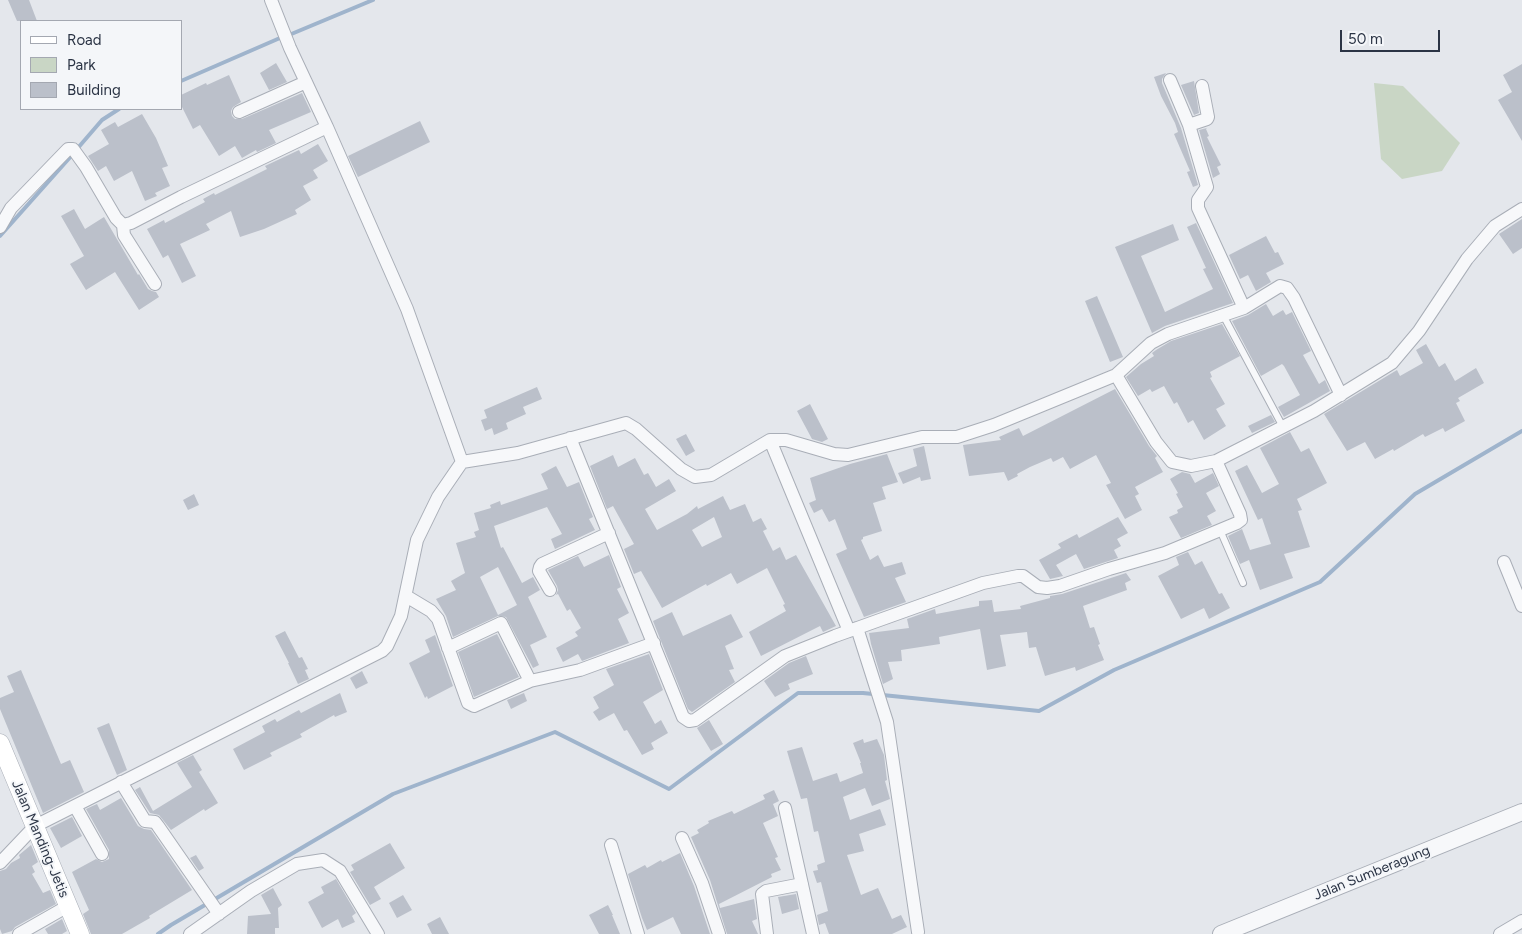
<!DOCTYPE html>
<html>
<head>
<meta charset="utf-8">
<style>
  body { margin:0 }
  #map { position:relative; width:1522px; height:934px; overflow:hidden; background:#e4e7ec; font-family:Figtree,sans-serif }
  canvas { display:block }
  .legend { position:absolute; left:20px; top:20px; width:162px; height:90px; box-sizing:border-box; background:#f4f6f9; border:1px solid #a4a8b1; margin:0; padding:6px 9px; list-style:none; font-size:15px; color:#2b3445 }
  .legend li { display:flex; align-items:center; gap:10px; height:25px }
  .legend b { width:25px; border:1px solid #a4a8b1 }
  .scale { position:absolute; left:1340px; top:30px; width:100px; height:22px; box-sizing:border-box; border:2px solid #2b3445; border-top:0; padding-left:6px; font-size:15px; line-height:18px; white-space:nowrap; color:#2b3445; -webkit-text-stroke:4px #f4f6f9; paint-order:stroke }
</style>
</head>
<body>
<div id="map">
<canvas width="1522" height="934"></canvas>
<ul class="legend">
<li><b style="height:6px;background:#fff"></b>Road</li>
<li><b style="height:14px;background:#c9d6c5"></b>Park</li>
<li><b style="height:14px;background:#bbc0ca"></b>Building</li>
</ul>
<div class="scale">50 m</div>
</div>
<script>
const c = document.querySelector('canvas').getContext('2d');
c.lineJoin = 'round';
function paint(path, color) {
  c.fillStyle = color;
  c.fill(path, 'evenodd');
}
function toPath(rows) {
  const path = new Path2D();
  for (const r of rows) {
    path.moveTo(r[0], r[1]);
    for (let i = 2; i < r.length; i += 2) path.lineTo(r[i], r[i + 1]);
  }
  return path;
}
function stroke(path, color, width, dash) {
  c.strokeStyle = color;
  c.lineWidth = width;
  c.lineCap = dash ? 'butt' : 'round';
  c.setLineDash(dash || []);
  c.stroke(path);
}
function drawText(font, color, halo, rows, align = 'center') {
  c.font = font + ' Figtree,sans-serif';
  c.lineWidth = 4;
  c.setLineDash([]);
  c.textBaseline = 'middle';
  c.strokeStyle = halo;
  c.fillStyle = color;
  for (const [text, x, y, turn = 0] of rows) {
    c.save();
    c.translate(x, y);
    c.rotate((+turn || 0) * Math.PI / 180);
    c.textAlign = isNaN(turn) ? turn : align;
    if (halo) c.strokeText(text, 0, 0);
    c.fillText(text, 0, 0);
    c.restore();
  }
}
paint(toPath([
  [1374,83,1403,86,1460,143,1442,171,1402,179,1381,159]
]), '#c9d6c5');
stroke(toPath([
  [289,35,373,0],
  [181,81,280,38],
  [77,149,102,120,119,109],
  [0,236,73,154],
  [158,934,171,925,393,794,555,732,669,789,798,693,863,693,1039,711,1114,670,1320,582,1415,494,1522,431]
]), '#9fb4cc', 4);
paint(toPath([
  [8,0,29,0,37,21,17,21],
  [276,63,287,82,269,90,260,73],
  [1522,64,1522,141,1498,100,1512,92,1503,75],
  [1166,73,1162,79,1162,83,1181,128,1198,185,1193,187,1187,172,1190,171,1174,134,1178,132,1175,123,1161,96,1154,77],
  [229,75,241,102,233,107,231,111,232,116,235,119,242,119,302,93,311,112,269,130,276,143,257,152,256,150,242,158,235,146,219,156,200,125,193,129,181,105,181,95,206,83,207,85],
  [1194,81,1199,113,1194,115,1181,85],
  [142,114,156,138,168,166,162,168,170,186,155,193,157,196,145,201,132,171,114,181,106,166,98,171,88,156,109,144,101,130,115,122,118,127],
  [420,121,430,142,358,177,348,156],
  [1207,128,1206,129,1209,136,1207,137,1221,165,1217,167,1220,174,1213,178,1199,130],
  [318,144,328,161,313,170,318,178,303,186,311,200,295,210,297,214,264,229,240,237,231,211,206,224,210,230,180,244,196,276,182,283,168,255,163,258,147,229,164,220,165,223,205,202,203,199,214,193,215,195,267,169,265,166,299,150,301,154],
  [74,209,85,229,104,217,138,275,139,274,148,289,152,291,156,292,159,297,139,310,115,272,86,290,70,264,84,256,61,216],
  [1522,219,1522,248,1513,254,1499,234],
  [1196,223,1233,303,1165,326,1152,333,1115,247,1173,224,1179,240,1141,256,1165,312,1213,289,1203,269,1206,268,1187,227],
  [1266,236,1275,253,1278,252,1284,264,1266,273,1271,282,1256,291,1248,275,1240,279,1229,255],
  [1097,296,1123,357,1110,362,1085,301],
  [1266,304,1273,316,1283,310,1286,315,1292,312,1311,351,1303,355,1319,384,1325,380,1330,391,1284,417,1278,407,1300,395,1284,366,1282,364,1261,376,1232,321,1248,315],
  [1222,324,1240,356,1210,372,1212,377,1210,378,1225,404,1216,409,1226,426,1204,440,1193,420,1188,423,1177,402,1174,404,1164,386,1152,392,1150,389,1138,396,1126,377,1141,364,1154,356,1152,353,1156,350,1171,341],
  [1426,344,1439,367,1445,363,1455,381,1476,368,1484,383,1458,398,1460,401,1456,403,1465,421,1445,432,1443,428,1425,437,1423,434,1394,451,1393,449,1375,459,1365,442,1347,451,1324,414,1397,370,1400,376,1423,363,1416,350],
  [537,387,542,399,523,407,526,414,506,423,508,429,494,435,492,428,485,431,481,420,487,418,484,410],
  [1115,389,1149,446,1157,456,1155,458,1163,472,1135,487,1139,494,1135,496,1142,510,1125,519,1106,485,1111,483,1096,455,1070,469,1063,457,1053,462,1051,458,1030,467,1017,474,1018,476,1008,481,1004,472,969,476,963,445,1001,440,999,437,1019,428,1023,436],
  [810,404,828,439,822,442,812,439,797,411],
  [1271,415,1275,422,1252,433,1248,426],
  [1290,432,1301,452,1309,448,1327,483,1297,499,1302,510,1298,511,1310,547,1284,554,1293,578,1260,590,1249,560,1240,564,1228,536,1242,529,1250,550,1271,544,1262,518,1258,520,1235,471,1247,465,1262,493,1279,484,1260,448],
  [686,434,695,451,686,456,676,439],
  [924,446,931,479,921,481,920,477,903,484,898,473,917,466,913,449],
  [887,454,898,482,882,487,886,499,873,503,882,531,863,537,863,539,861,540,870,560,878,555,884,567,902,562,906,574,895,578,906,602,864,617,836,554,847,549,835,519,829,522,822,509,814,513,809,503,816,500,810,478,850,464],
  [613,455,618,467,635,458,644,475,648,473,656,487,669,479,676,491,645,509,657,530,687,514,697,506,698,509,723,496,730,510,745,504,753,522,761,518,767,529,763,531,773,551,780,547,786,560,796,555,836,626,823,632,820,626,761,656,749,632,786,611,783,605,785,604,767,568,737,584,731,573,707,586,706,584,662,608,641,571,634,574,624,549,634,544,613,506,607,509,590,466],
  [714,517,722,537,702,547,692,530],
  [556,466,567,487,579,482,593,517,589,519,595,530,555,549,551,539,562,534,547,507,494,526,501,548,503,547,522,583,533,577,540,590,528,597,547,637,530,645,539,665,533,668,506,617,498,616,453,637,446,616,436,599,456,590,451,581,465,573,456,543,476,537,474,532,479,530,474,513,491,508,490,505,500,501,501,505,548,489,541,474],
  [498,567,517,605,498,615,480,577],
  [1182,472,1190,474,1195,483,1213,473,1219,486,1206,493,1216,511,1207,516,1212,525,1181,538,1169,517,1178,513,1177,510,1183,507,1176,494,1178,493,1170,479],
  [194,494,199,505,188,510,183,500],
  [1118,517,1128,533,1117,539,1121,546,1114,550,1118,558,1084,569,1076,554,1056,565,1063,576,1050,579,1039,560,1061,548,1058,544,1077,534,1079,538],
  [1188,552,1195,565,1202,561,1219,594,1222,593,1230,608,1209,619,1204,608,1181,619,1158,576,1179,565,1176,557],
  [609,555,621,587,617,589,629,613,618,619,629,643,582,661,578,654,563,662,556,648,578,636,575,632,581,628,570,609,567,611,558,594,556,595,558,590,557,586,548,570,578,556,584,567],
  [1126,573,1131,580,1125,583,1127,590,1083,606,1090,628,1094,627,1100,644,1098,645,1104,660,1076,671,1075,667,1045,676,1036,647,1029,648,1027,632,1000,635,1006,666,987,670,980,629,939,637,940,644,901,650,902,661,888,662,893,679,883,684,871,644,869,633,909,628,907,619,935,609,936,614,979,606,979,601,992,600,994,612,1021,609,1020,606,1050,598,1050,596,1062,594],
  [672,612,683,636,731,614,743,637,725,646,734,669,729,670,735,682,692,712,688,709,653,621],
  [285,631,299,658,302,657,308,669,305,670,309,679,298,684,288,663,289,663,275,636],
  [497,634,519,677,474,697,458,652],
  [435,635,453,686,428,699,427,696,425,698,409,663,430,652,425,640],
  [649,654,663,690,643,702,655,724,661,720,668,733,651,743,654,749,642,755,627,730,624,731,614,713,599,721,593,712,599,708,593,697,614,685,606,669],
  [806,656,813,674,788,684,790,689,775,697,764,681,789,663],
  [21,670,61,764,70,760,84,792,43,813,0,709,0,698,14,692,7,676],
  [362,671,368,683,356,689,350,678],
  [340,693,347,712,335,717,334,715,300,734,302,737,270,753,272,756,244,770,233,749,265,732,262,726,275,719,277,722,299,710,301,713],
  [524,693,527,701,511,709,507,700],
  [709,720,723,744,711,751,697,728],
  [109,723,127,770,117,775,97,728],
  [863,739,864,743,877,739,884,755,887,780,885,781,890,799,872,806,865,788,843,797,850,820,880,809,886,825,859,834,864,851,847,855,861,895,878,888,892,919,901,915,907,927,892,934,829,934,825,923,819,925,817,915,828,911,821,882,817,883,813,871,818,870,817,865,825,862,818,831,814,832,807,798,801,799,787,751,802,747,813,781,837,773,840,782,863,773,860,763,861,763,853,743],
  [193,755,202,770,199,772,218,803,205,811,204,809,171,830,159,815,150,813,135,790,140,787,153,811,192,787,177,763],
  [774,790,779,801,773,804,778,816,763,823,778,857,775,858,781,870,771,874,772,877,719,904,720,908,754,899,757,919,752,921,758,934,727,934,710,880,691,837,699,833,697,830,709,823,708,821,732,811,734,814,765,799,763,795],
  [121,798,138,826,144,829,151,830,192,890,149,916,150,918,122,934,91,934,83,914,89,910,72,872,96,859,102,862,109,859,109,850,86,809,97,804,100,810],
  [72,817,82,836,61,848,50,828],
  [390,843,405,868,374,887,381,899,370,905,350,872,354,870,351,865],
  [31,845,38,862,32,866,35,872,32,874,43,893,50,890,56,904,15,927,12,931,2,934,0,929,0,871,6,869,11,863,20,858,19,855],
  [680,853,694,886,710,934,681,934,673,917,647,930,642,918,628,874,645,865,647,868,661,860,662,862],
  [196,855,204,868,199,871,190,858],
  [336,879,356,913,352,916,355,922,342,928,338,919,322,928,308,902,324,893,321,887],
  [273,888,282,905,278,908,279,928,275,928,275,934,247,934,248,916,271,914,261,895],
  [796,894,799,909,782,914,778,897],
  [403,895,412,910,397,918,389,903],
  [608,905,613,915,612,915,620,934,599,934,589,915],
  [440,917,449,934,432,934,427,924],
  [62,919,67,931,62,934,48,934,45,929]
]), '#bbc0ca');
const service = toPath([
  [1223,315,1283,427],
  [1220,530,1243,583]
]);
const minor = toPath([
  [271,0,290,48,327,127,407,309,462,462],
  [1170,80,1189,125,1207,187,1198,200,1198,208,1244,308],
  [239,112,306,82],
  [1189,125,1207,119,1208,117,1202,86],
  [123,225,124,235,155,284],
  [0,227,11,208,68,149,73,149,86,167,116,218,123,225,131,223,181,197,327,127],
  [1116,375,1156,442,1172,462,1191,466,1216,461,1314,411,1392,363,1419,331,1467,259,1495,226,1522,209],
  [570,438,683,717,689,721,695,720,785,656,835,636,983,583,1018,576,1023,576,1038,587,1047,588,1060,586,1109,569,1165,553,1237,523,1241,520,1240,514,1216,461],
  [770,440,849,631],
  [1504,562,1522,606],
  [550,590,539,571,540,567,542,564,609,533],
  [406,596,431,611,438,619,468,703,474,706,530,681,580,670,654,643],
  [857,628,887,722,918,932],
  [448,648,501,623,530,681],
  [121,782,145,821,155,822,158,826,219,914],
  [75,806,102,854],
  [785,808,813,934],
  [682,838,702,883,719,934],
  [611,845,638,934],
  [0,863,35,826,382,651,387,646,401,616,417,540,438,497,462,462,518,453,626,423,636,429,681,469,695,477,711,475,770,440,786,440,834,454,848,455,922,437,957,437,994,425,1116,375,1151,343,1168,334,1244,308,1280,286,1287,288,1294,298,1341,395],
  [19,934,68,906],
  [190,934,251,891,297,864,323,860,340,871,378,934],
  [767,934,762,894,766,891,802,884],
  [1500,934,1522,921]
]);
const tertiary = toPath([
  [1221,934,1522,812]
]);
const secondary = toPath([
  [0,743,80,934]
]);
stroke(service, '#a9aeb7', 8);
stroke(minor, '#a9aeb7', 14);
stroke(tertiary, '#a9aeb7', 18);
stroke(secondary, '#a9aeb7', 19);
stroke(service, '#f7f8fa', 6);
stroke(minor, '#f7f8fa', 12);
stroke(tertiary, '#f7f8fa', 16);
stroke(secondary, '#fff', 18);
drawText('14px', '#2b3445', '#f4f6f9', [
  ["Jalan Manding-Jetis",40,839,67],
  ["Jalan Sumberagung",1372,873,-22]
]);
</script>
</body>
</html>
